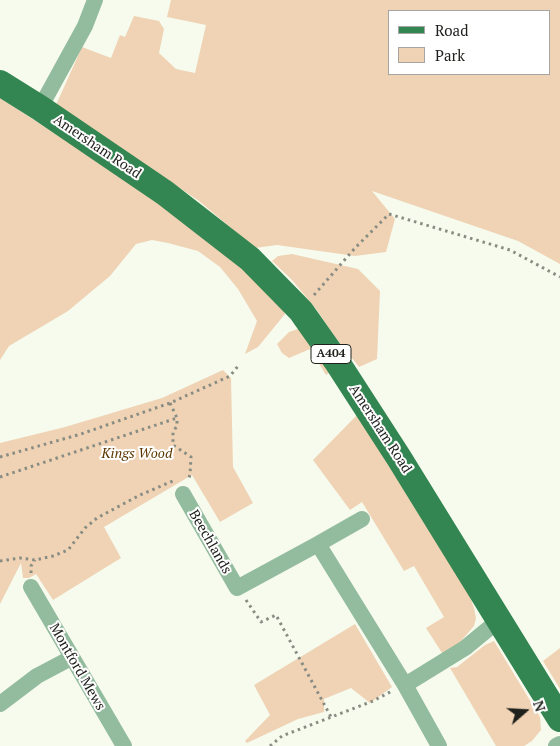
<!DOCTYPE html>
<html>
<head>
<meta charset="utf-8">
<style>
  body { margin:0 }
  #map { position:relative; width:560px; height:746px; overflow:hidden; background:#f6fbee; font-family:"PT Serif",serif }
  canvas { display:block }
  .legend { position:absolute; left:388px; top:10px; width:162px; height:65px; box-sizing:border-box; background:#fff; border:1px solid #a5a6a4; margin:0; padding:6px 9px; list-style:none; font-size:15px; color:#1e201c }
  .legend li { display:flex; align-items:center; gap:10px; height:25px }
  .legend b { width:25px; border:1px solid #a5a6a4 }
  .north { position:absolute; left:500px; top:686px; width:50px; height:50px; -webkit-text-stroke:4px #fff; paint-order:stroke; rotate:71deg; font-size:14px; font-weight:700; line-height:20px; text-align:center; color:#1e201c }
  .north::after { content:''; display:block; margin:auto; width:18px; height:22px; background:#1e201c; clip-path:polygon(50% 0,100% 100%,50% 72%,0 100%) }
</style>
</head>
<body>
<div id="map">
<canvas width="560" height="746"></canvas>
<ul class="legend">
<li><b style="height:6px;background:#338551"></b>Road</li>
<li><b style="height:14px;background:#efd3b4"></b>Park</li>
</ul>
<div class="north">N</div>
</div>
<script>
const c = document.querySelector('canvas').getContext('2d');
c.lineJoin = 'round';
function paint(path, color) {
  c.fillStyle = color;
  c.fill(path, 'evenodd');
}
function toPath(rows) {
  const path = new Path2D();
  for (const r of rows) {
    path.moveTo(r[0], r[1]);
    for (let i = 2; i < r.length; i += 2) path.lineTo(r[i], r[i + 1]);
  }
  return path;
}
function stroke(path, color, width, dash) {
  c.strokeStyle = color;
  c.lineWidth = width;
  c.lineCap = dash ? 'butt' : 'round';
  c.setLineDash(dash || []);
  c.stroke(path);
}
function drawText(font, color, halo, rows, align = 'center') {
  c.font = font + ' "PT Serif",serif';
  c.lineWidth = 4;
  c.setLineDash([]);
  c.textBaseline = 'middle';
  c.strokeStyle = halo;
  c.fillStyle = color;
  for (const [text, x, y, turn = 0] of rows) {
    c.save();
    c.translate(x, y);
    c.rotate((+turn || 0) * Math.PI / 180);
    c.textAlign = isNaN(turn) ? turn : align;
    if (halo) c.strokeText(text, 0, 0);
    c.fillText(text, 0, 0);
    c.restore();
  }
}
paint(toPath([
  [171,0,560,0,560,264,518,241,372,191,395,219,386,252,355,256,277,245,255,248,199,201,56,105,82,47,111,58,120,35,125,37,134,16,159,21,164,29,159,53,176,69,195,73,206,25,167,17],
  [389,11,549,11,549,74,389,74],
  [0,98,99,162,167,210,255,279,284,311,285,314,258,347,245,354,257,321,238,289,220,267,198,251,168,243,152,240,136,244,110,276,68,311,9,346,0,360],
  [292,254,358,269,380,291,377,359,359,367,335,337,316,309,292,280,272,261,278,256],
  [301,328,330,372,326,375,310,349,289,358,282,353,277,344,289,332],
  [223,370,231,378,233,467,253,503,220,522,192,475,104,527,121,558,53,600,36,574,29,578,23,578,21,563,0,604,0,443,65,427,162,398],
  [357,415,469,594,474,608,476,618,474,626,454,649,444,656,426,628,444,617,414,566,404,571,362,502,350,510,313,460],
  [355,624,392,687,370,703,351,688,324,699,324,712,298,719,247,743,245,741,270,715,254,685],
  [494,641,540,717,541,730,532,741,524,746,496,746,450,668,457,667,485,645],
  [560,648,560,689,543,661]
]), '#efd3b4');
stroke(toPath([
  [314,295,355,248,389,214,510,250,560,277],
  [170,403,177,418,177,426,173,432,173,445,191,457,190,475,188,480],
  [0,457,81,434,170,403,230,376,238,366],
  [0,477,177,418],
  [0,561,20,558,35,560,53,556,68,550,85,528,97,518,140,495,173,481],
  [31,573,31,566,35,560],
  [246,600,261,622,276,615,331,717],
  [270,746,282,736,373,701,392,691]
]), '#888c83', 3, [2.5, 4]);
stroke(toPath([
  [40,108,85,26,95,0],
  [183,494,237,588,318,544,405,685,439,746],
  [318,544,362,519],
  [31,587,124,746],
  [405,685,465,648,499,620],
  [0,704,37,676,71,658],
  [556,746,560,744]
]), '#93bb9d', 16);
stroke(toPath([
  [0,83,40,108,165,193,250,259,301,311,337,362,399,458,560,719]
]), '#338551', 26);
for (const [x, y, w] of [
  [331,354,40]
]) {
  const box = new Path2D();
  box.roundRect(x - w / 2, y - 9.5, w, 19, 4);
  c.fillStyle = '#fff';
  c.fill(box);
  stroke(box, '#1e201c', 1);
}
drawText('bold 12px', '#1e201c', null, [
  ["A404",331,354]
]);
drawText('14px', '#1e201c', '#fff', [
  ["Amersham Road",97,147,34],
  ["Amersham Road",380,429,57],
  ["Beechlands",210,542,60],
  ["Montford Mews",77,667,60]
]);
drawText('italic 14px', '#5b3700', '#fff', [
  ["Kings Wood",137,454]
]);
</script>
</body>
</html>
